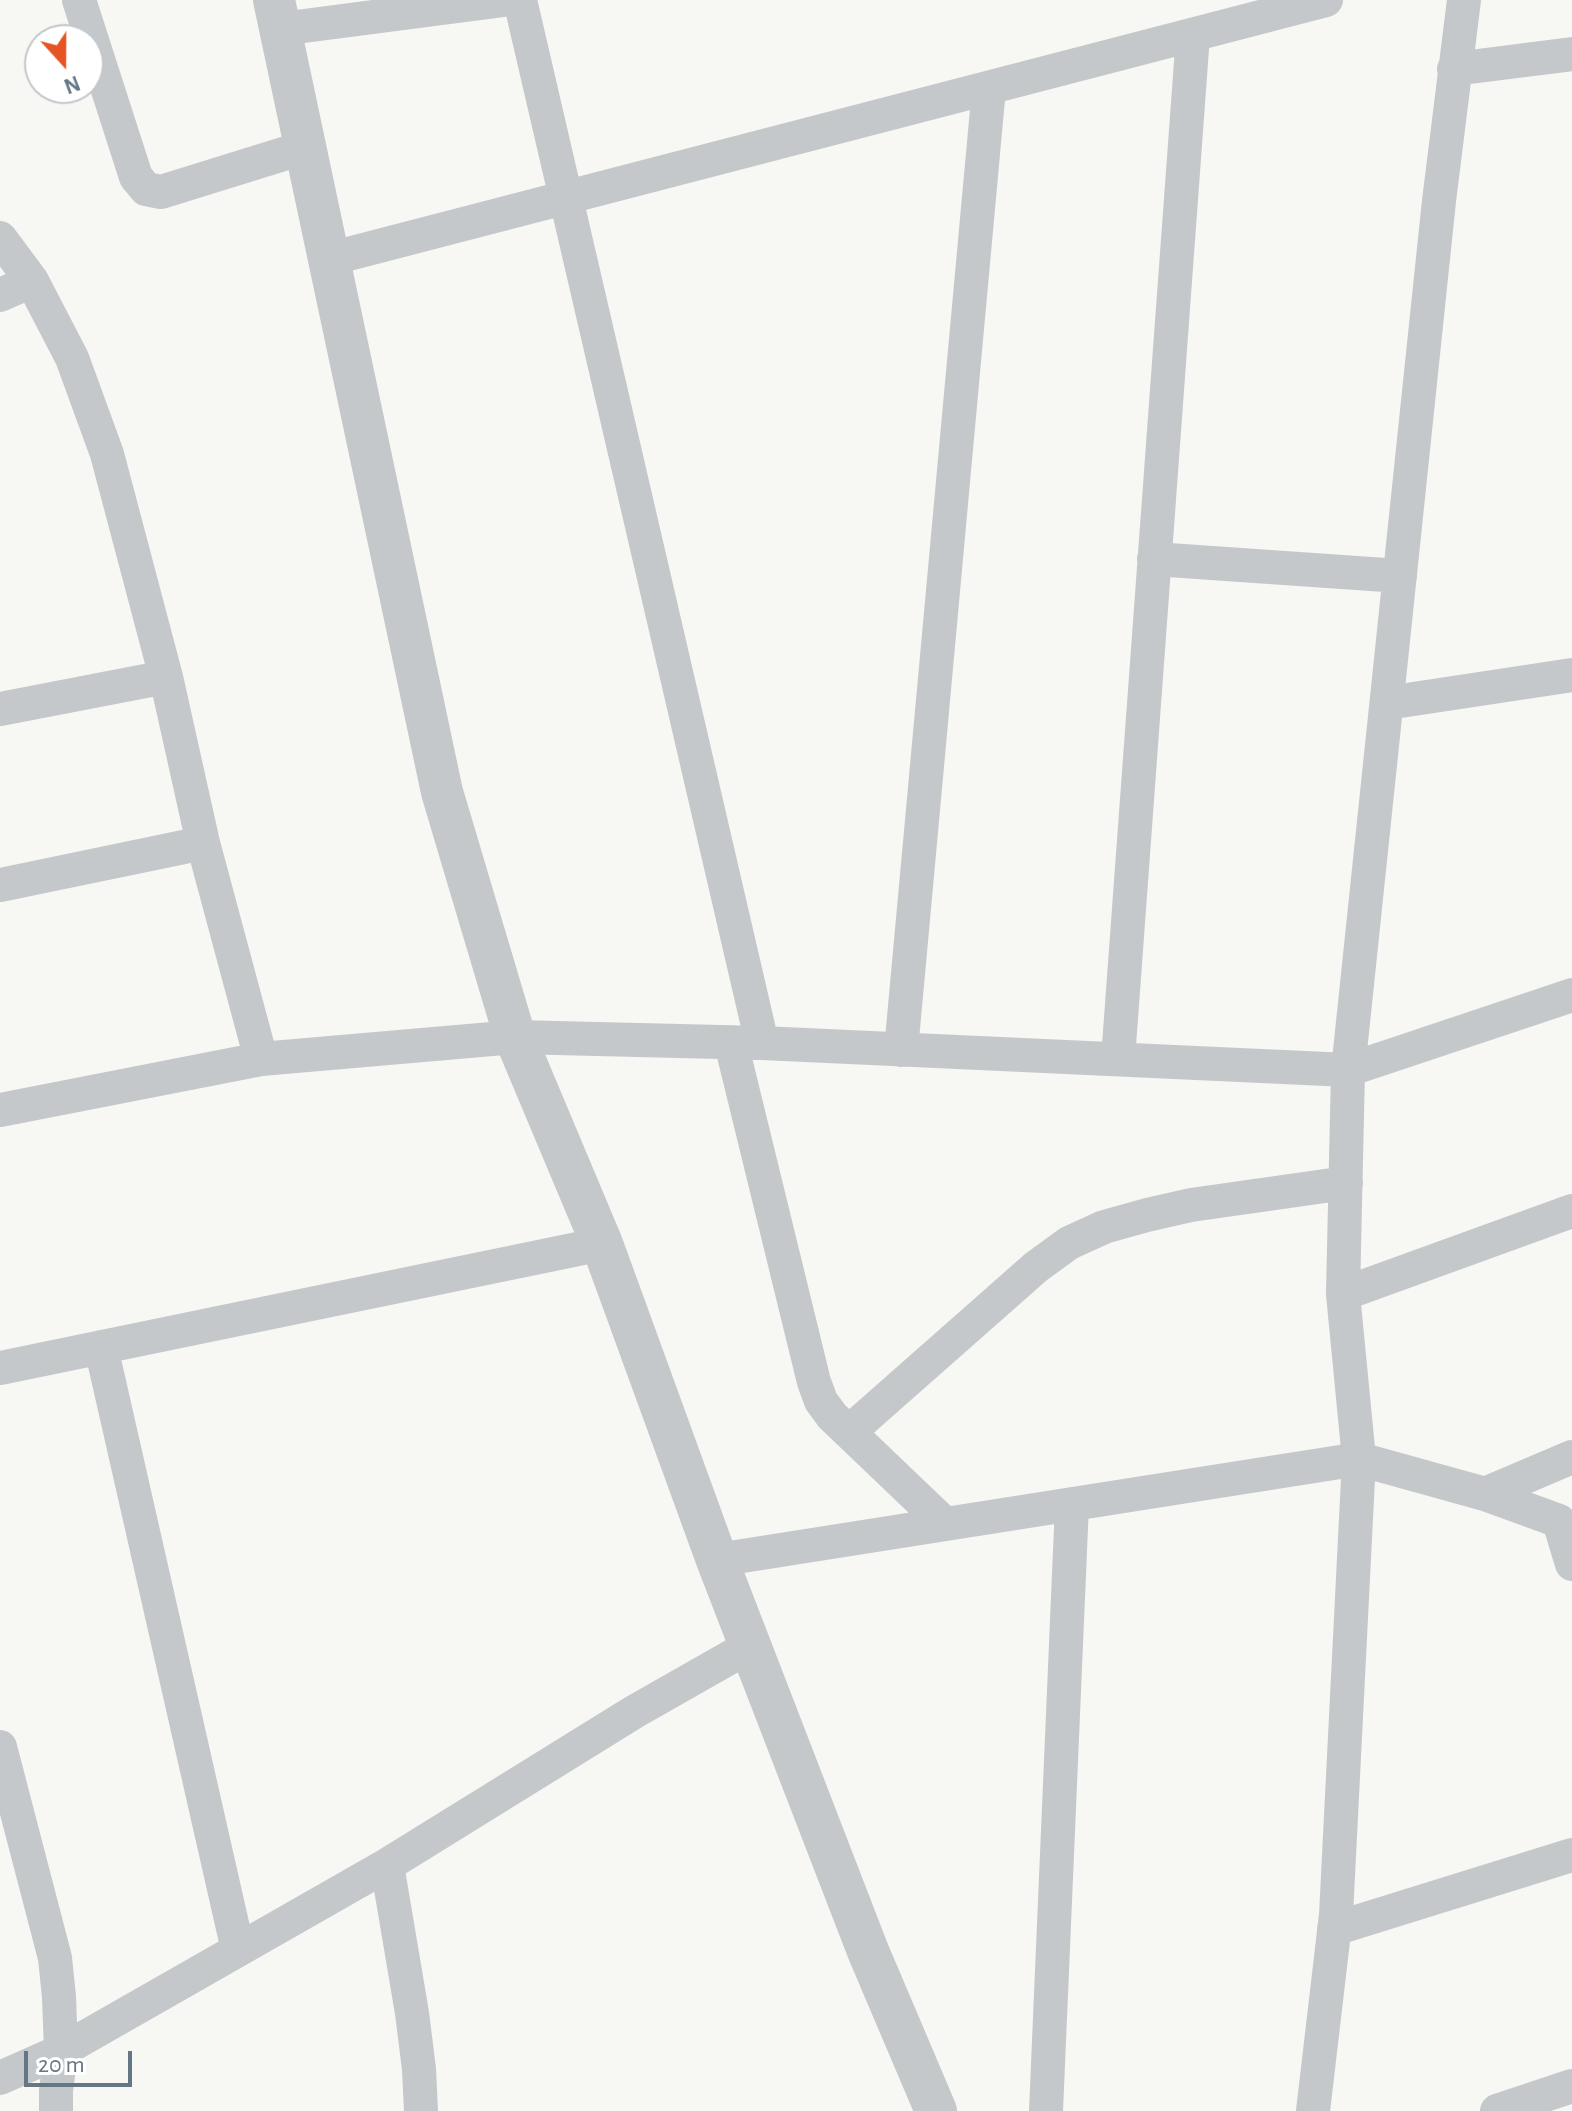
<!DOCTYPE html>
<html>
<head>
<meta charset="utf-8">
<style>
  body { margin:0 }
  #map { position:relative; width:1572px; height:2111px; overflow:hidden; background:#f7f7f3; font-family:"Alegreya Sans",sans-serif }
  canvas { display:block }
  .north { position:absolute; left:24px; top:24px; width:80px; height:80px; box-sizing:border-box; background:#fff; border:2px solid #c1c8ce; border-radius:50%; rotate:159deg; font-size:22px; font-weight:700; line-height:32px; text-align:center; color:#657685 }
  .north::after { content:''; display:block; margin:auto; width:28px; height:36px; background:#e65424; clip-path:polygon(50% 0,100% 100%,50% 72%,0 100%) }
  .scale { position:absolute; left:24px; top:2051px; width:108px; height:36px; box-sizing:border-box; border:4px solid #657685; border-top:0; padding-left:10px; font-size:24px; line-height:28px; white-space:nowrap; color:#657685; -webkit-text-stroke:6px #fff; paint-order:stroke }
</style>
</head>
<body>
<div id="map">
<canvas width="1572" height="2111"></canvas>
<div class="north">N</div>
<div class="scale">20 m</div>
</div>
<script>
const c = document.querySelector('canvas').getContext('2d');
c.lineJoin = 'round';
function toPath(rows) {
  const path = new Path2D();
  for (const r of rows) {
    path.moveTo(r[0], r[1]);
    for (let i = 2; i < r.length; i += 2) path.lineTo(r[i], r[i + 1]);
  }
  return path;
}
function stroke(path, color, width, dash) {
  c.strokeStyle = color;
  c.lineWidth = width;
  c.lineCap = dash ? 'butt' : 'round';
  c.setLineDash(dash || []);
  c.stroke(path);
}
stroke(toPath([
  [79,0,136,177,146,189,161,192,306,147],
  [520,0,762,1043],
  [281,29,504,0],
  [1454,69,1572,54],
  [0,238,32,281,72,358,107,454,166,677,203,843,261,1059],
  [329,259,1326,0],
  [0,295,32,281],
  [1154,559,1400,576],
  [1387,703,1572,675],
  [0,709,166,677],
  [0,885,203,843],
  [731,1043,814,1382,821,1401,832,1416,945,1524],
  [901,1050,989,88],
  [1118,1059,1193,35],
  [0,1110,261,1059,515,1037,762,1043,1348,1070,1572,995],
  [1343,1294,1572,1211],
  [101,1347,238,1950],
  [0,1368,602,1244],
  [849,1432,1036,1267,1069,1243,1104,1227,1147,1215,1191,1205,1346,1183],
  [1485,1494,1572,1457],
  [717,1560,1359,1459,1343,1294,1348,1070,1439,201,1464,0],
  [0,1747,55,1958,59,1997,61,2051,56,2091,56,2111],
  [387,1865,412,2013,419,2069,421,2111],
  [1334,1929,1572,1855],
  [0,2078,61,2051,387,1865,634,1712,750,1646],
  [1046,2111,1072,1504],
  [1313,2111,1336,1915,1359,1459,1485,1494,1559,1521,1572,1564],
  [1497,2111,1572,2086]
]), '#c4c8cb', 34);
stroke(toPath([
  [274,0,442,792,515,1037,602,1244,717,1560,868,1951,936,2111]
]), '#c4c8cb', 42);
</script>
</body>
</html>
